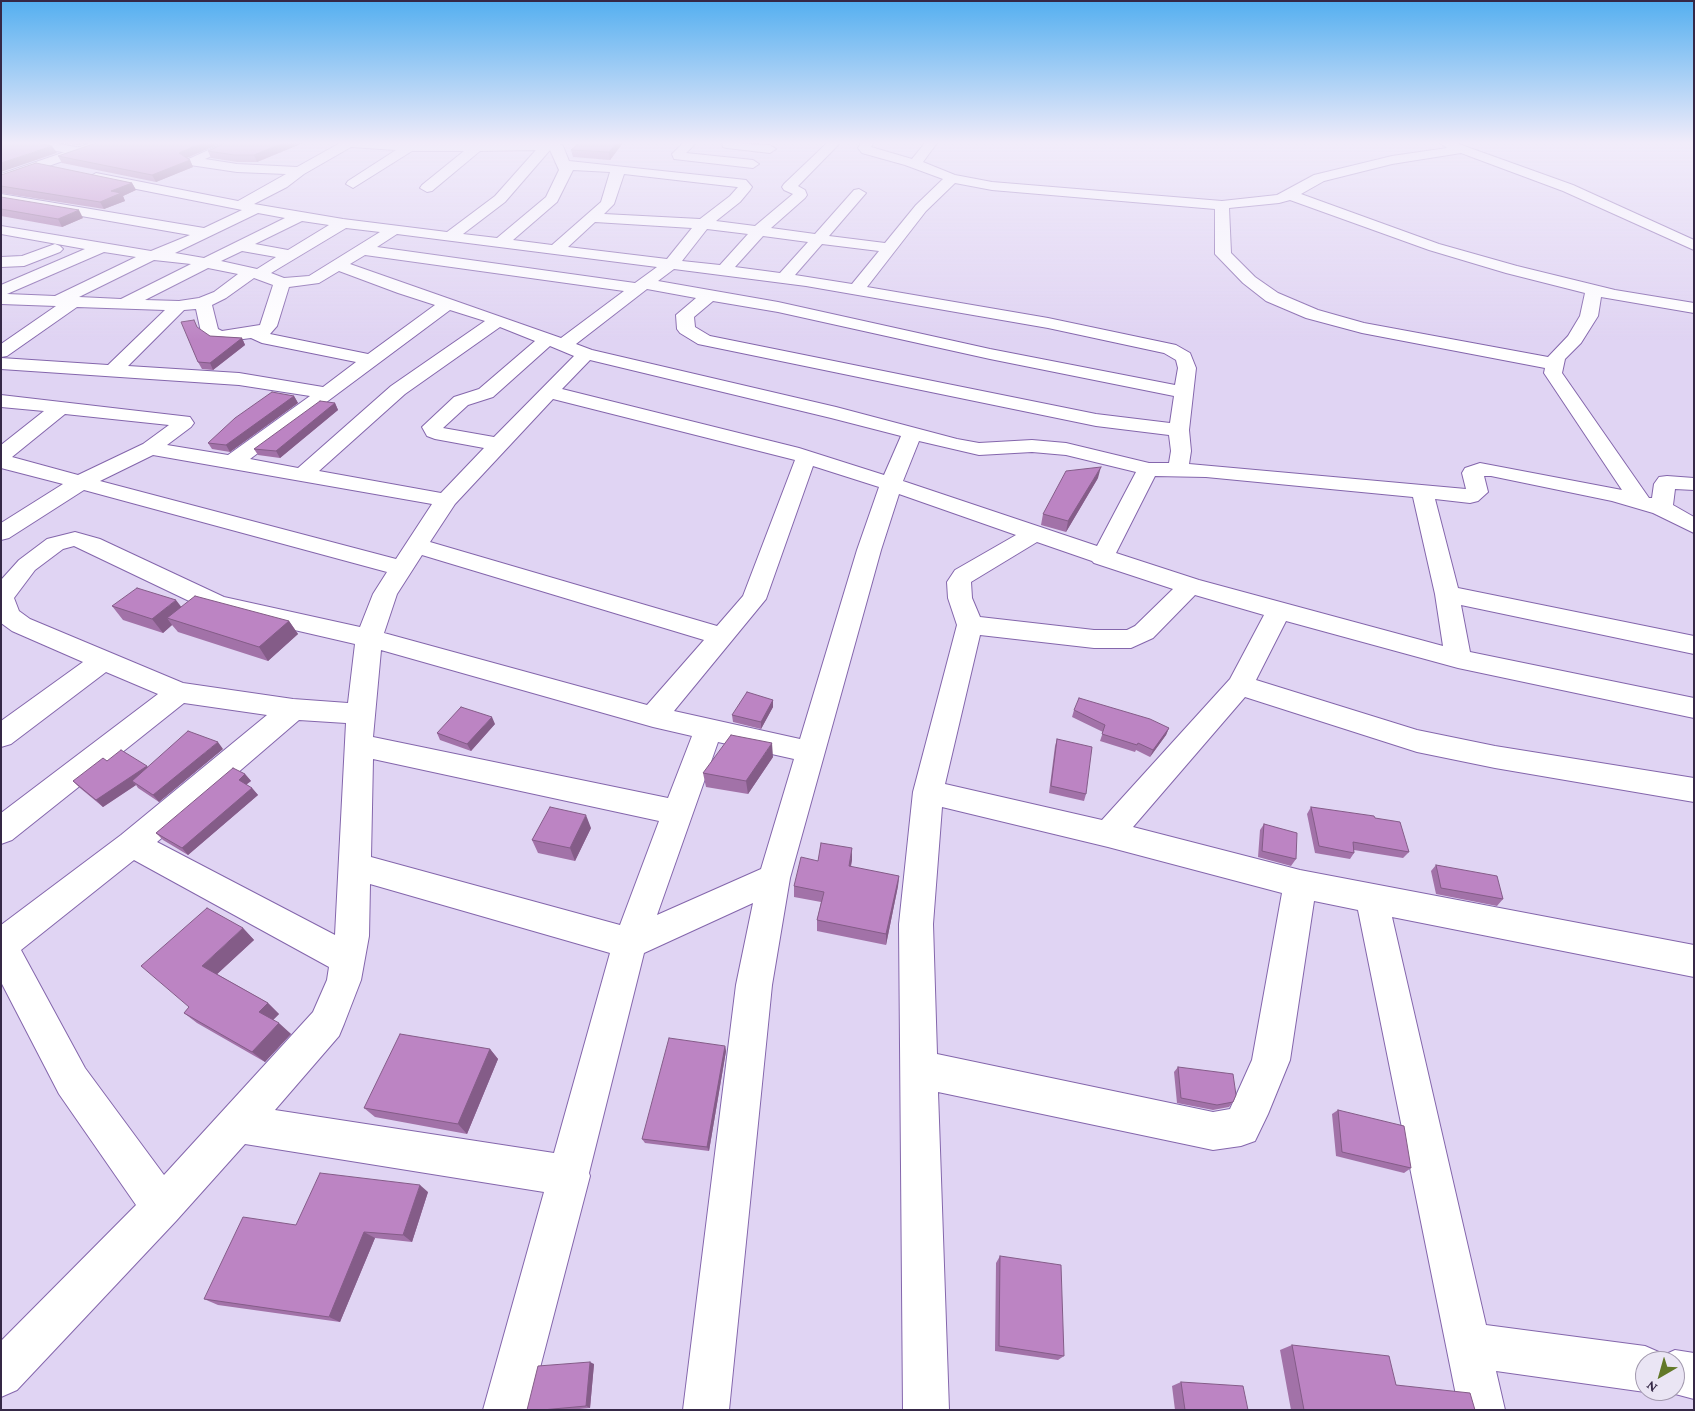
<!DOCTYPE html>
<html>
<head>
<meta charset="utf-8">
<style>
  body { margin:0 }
  #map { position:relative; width:1695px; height:1411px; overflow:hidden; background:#e0d4f3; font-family:"Crimson Pro",serif }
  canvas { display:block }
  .frame { position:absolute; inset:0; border:2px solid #352846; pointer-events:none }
  .north { position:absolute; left:1635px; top:1351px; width:50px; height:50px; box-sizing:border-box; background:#eae5f4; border:1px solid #a299ae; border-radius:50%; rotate:218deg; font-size:14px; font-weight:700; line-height:20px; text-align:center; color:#352846 }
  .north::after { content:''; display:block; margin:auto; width:18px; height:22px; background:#627828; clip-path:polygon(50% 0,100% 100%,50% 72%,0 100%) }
</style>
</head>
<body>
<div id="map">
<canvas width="1695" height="1411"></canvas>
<div class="frame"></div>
<div class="north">N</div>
</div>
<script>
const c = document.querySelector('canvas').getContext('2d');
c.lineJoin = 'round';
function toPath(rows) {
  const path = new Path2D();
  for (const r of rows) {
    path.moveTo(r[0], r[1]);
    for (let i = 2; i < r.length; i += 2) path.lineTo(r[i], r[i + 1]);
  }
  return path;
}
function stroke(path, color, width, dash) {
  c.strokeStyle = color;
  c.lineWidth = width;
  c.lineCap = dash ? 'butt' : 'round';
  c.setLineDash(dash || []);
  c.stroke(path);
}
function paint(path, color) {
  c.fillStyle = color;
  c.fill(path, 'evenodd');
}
const minor = toPath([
  [30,143,53,143,82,148,84,151,78,155,36,147,30,143],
  [224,143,240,143,205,159,237,164,297,167,340,143,559,143,563,146,569,161,746,180,752,187,750,190,740,202,716,221,755,226,793,194,784,190,782,187,784,184,827,143,840,143,798,186,805,190,807,195,805,198,771,228,815,234,854,190,859,189,866,193,829,236,885,243,916,205,943,179,905,165,862,153,858,148,861,143,873,143,871,147,912,159,925,143,937,143,923,162,955,175,992,182,1222,201,1277,195,1314,175,1392,156,1447,148,1440,143,1456,143,1573,185,1694,240,1694,250,1563,191,1461,153,1392,164,1324,181,1301,194,1439,244,1517,266,1615,290,1694,303,1694,313,1601,297,1598,316,1581,343,1565,359,1562,373,1649,498,1652,498,1654,484,1659,477,1667,476,1694,478,1694,490,1675,489,1673,505,1694,517,1694,533,1653,513,1612,501,1491,476,1484,476,1488,492,1478,501,1470,503,1435,499,1458,588,1694,636,1694,654,1461,605,1470,652,1694,698,1694,718,1458,668,1286,621,1256,680,1417,730,1495,746,1694,778,1694,802,1495,768,1417,752,1245,697,1133,827,1300,870,1694,945,1694,977,1392,917,1486,1325,1645,1346,1661,1353,1662,1356,1675,1350,1694,1353,1694,1399,1664,1391,1675,1391,1675,1361,1645,1361,1645,1392,1496,1371,1505,1410,1459,1410,1358,910,1314,901,1290,1060,1268,1114,1255,1141,1241,1146,1213,1150,938,1092,949,1410,903,1410,899,924,913,792,957,625,948,598,947,582,955,570,1016,535,899,494,881,550,790,878,772,985,729,1410,683,1410,736,985,753,903,644,953,589,1173,590,1176,529,1410,483,1410,544,1192,245,1144,176,1221,17,1390,1,1397,1,1341,136,1205,59,1094,1,982,1,925,121,835,267,715,184,703,12,840,1,844,1,813,158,694,106,672,11,744,1,747,1,721,83,662,12,631,1,623,1,580,19,560,47,539,75,532,100,539,224,597,360,627,373,594,387,572,84,490,9,538,1,540,1,523,63,484,1,468,1,445,44,411,1,407,1,395,190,417,194,423,191,427,167,445,228,455,310,396,239,385,1,369,1,358,108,365,165,310,77,307,7,356,1,357,1,344,56,306,1,304,1,285,85,249,1,234,1,226,151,251,190,235,1,202,1,194,204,228,242,210,96,181,89,177,96,173,238,201,286,174,237,172,190,165,184,161,224,143],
  [351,147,396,150,348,181,346,184,353,188,412,151,464,151,422,185,420,188,427,192,432,191,480,151,536,150,495,196,447,232,343,219,254,204,287,187,304,174,351,147],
  [550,150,559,170,546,197,497,238,463,234,505,202,550,150],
  [573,170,610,172,601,202,552,245,513,240,557,202,573,170],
  [624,174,737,187,738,187,730,196,700,219,604,214,614,204,624,174],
  [955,183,992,190,1215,209,1215,254,1243,283,1266,301,1306,318,1362,333,1545,368,1544,373,1622,490,1480,463,1465,468,1462,473,1466,489,1189,464,1191,451,1189,430,1196,368,1190,353,1176,345,1048,318,867,287,926,211,955,183],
  [1290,200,1429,250,1506,273,1585,293,1580,316,1568,336,1548,357,1364,323,1318,310,1278,293,1255,277,1231,253,1229,208,1279,203,1290,200],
  [258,213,285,218,204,258,175,253,258,213],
  [302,221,329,225,288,250,255,244,302,221],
  [595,222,692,228,667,259,568,247,595,222],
  [346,228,380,232,309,276,284,278,271,273,346,228],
  [707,229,748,234,720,265,682,261,707,229],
  [397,234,657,267,635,283,377,247,397,234],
  [763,236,808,242,780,273,735,267,763,236],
  [822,244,879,251,852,284,795,275,822,244],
  [242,251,276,257,257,269,221,261,242,251],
  [104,252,136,257,55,296,7,294,104,252],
  [365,255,624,291,561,338,350,264,365,255],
  [154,260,191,264,121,299,79,297,154,260],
  [208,268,238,274,214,292,199,298,179,301,145,300,208,268],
  [674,269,806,286,1048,328,1164,353,1176,360,1178,368,1175,385,990,349,778,302,658,281,674,269],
  [339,271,398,293,435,305,368,354,270,334,277,326,289,287,319,283,339,271],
  [254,278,273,285,260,325,222,331,218,329,212,305,226,298,254,278],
  [647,289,696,298,676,315,677,329,680,333,698,344,1096,426,1169,435,1171,451,1169,463,1149,463,1066,443,1032,440,979,443,957,439,836,407,592,350,576,344,647,289],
  [713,301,778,312,990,359,1174,396,1170,423,1096,414,710,336,695,327,694,317,713,301],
  [196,309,201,332,214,341,220,342,251,338,262,343,356,362,323,387,239,373,128,366,184,310,196,309],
  [450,310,485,321,391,386,298,468,250,459,450,310],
  [500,327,535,341,479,389,454,397,422,427,427,436,435,439,484,448,441,493,319,471,405,394,500,327],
  [550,346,574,356,494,437,443,428,468,405,493,397,550,346],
  [590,360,831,418,901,436,884,475,799,448,562,389,590,360],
  [553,399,795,460,743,596,717,626,430,542,455,504,553,399],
  [65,414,169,425,143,444,78,475,12,457,65,414],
  [919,441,979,455,1032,452,1066,455,1136,472,1097,546,903,481,919,441],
  [153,455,432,504,396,559,100,481,153,455],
  [813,466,879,487,857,550,800,739,674,711,766,599,813,466],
  [1155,476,1206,477,1413,497,1435,594,1443,646,1199,580,1116,553,1155,476],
  [1037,542,1092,561,1094,563,1173,589,1135,626,1127,630,1094,630,980,617,972,598,971,582,1037,542],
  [74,546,208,610,355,644,348,703,293,699,183,683,30,619,19,611,14,598,35,570,63,549,74,546],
  [422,555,704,640,647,705,384,633,397,594,422,555],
  [1195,595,1264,615,1230,679,1102,820,945,784,980,635,1094,648,1131,648,1153,638,1195,595],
  [381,650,653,727,692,736,668,798,373,737,381,650],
  [299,720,346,723,335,935,157,842,299,720],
  [718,742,794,759,761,869,657,915,718,742],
  [373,759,659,821,620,925,371,857,373,759],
  [942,807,1108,847,1282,893,1252,1060,1230,1109,1213,1112,937,1054,933,924,942,807],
  [134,860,329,967,327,980,313,1012,164,1175,85,1068,21,950,134,860],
  [370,884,610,953,554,1153,275,1110,339,1036,344,1024,361,980,369,936,370,884],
  [683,143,696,143,686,153,753,160,759,164,753,168,674,159,672,154,683,143],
  [722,143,770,145,776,149,770,153,727,148,723,147,722,143],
  [55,244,60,246,63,249,60,252,24,266,1,267,1,257,22,256,55,244]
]);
const tertiary = toPath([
  [91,143,107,143,105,146,1,183,1,174,91,143]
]);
stroke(minor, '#8466ac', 2);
stroke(tertiary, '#8466ac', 2);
paint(minor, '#fff');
paint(tertiary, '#fff');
paint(toPath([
  [61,143,87,143,78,145],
  [96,143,221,143,187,158,190,160,193,167,156,182,62,163,58,156],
  [225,143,303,143,257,162,237,162,211,158,208,151],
  [623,143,610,160,573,157,571,150],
  [1,175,132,183,136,190,123,196,125,201,104,209,1,193],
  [1,197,83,218,62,227,1,216],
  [194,320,198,329,210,336,242,338,245,345,213,370,202,369,198,362],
  [294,396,298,403,230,452,212,449,208,443],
  [335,403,338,410,280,458,258,455,254,449],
  [1098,478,1066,532,1041,525,1043,514],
  [112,606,182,607,289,621,298,634,268,661,178,632,172,625,163,633,123,620],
  [773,700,773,707,761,729,733,722,732,715],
  [1074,710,1169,728,1166,735,1150,757,1136,750,1135,752,1100,741,1103,732,1072,717],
  [495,724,471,751,440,740,437,733],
  [1057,739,1086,794,1084,801,1049,793,1055,746],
  [223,749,159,802,138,788,136,785,103,807,80,788,73,781,107,761,148,767],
  [773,757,748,794,706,787,703,773],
  [245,774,251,781,246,785,252,788,258,795,188,855,163,840,156,833],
  [1311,807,1375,818,1409,852,1403,858,1354,850,1354,853,1350,859,1315,853,1307,814],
  [1264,824,1296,859,1291,866,1258,857,1260,830],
  [591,828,575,861,538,853,532,840],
  [852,860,851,867,899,876,898,886,886,945,817,931,817,920,821,902,794,897,794,886,818,861],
  [1436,865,1503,899,1497,906,1436,894,1431,871],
  [243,928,254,940,217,974,268,1003,279,1014,273,1020,291,1034,265,1062,197,1023,184,1013,189,1007],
  [725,1046,726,1051,709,1151,645,1143,642,1139],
  [490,1049,498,1059,467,1134,375,1117,364,1108],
  [1178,1067,1233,1102,1229,1107,1213,1110,1177,1103,1174,1072],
  [1338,1110,1411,1168,1404,1173,1336,1156,1332,1114],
  [428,1192,412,1242,375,1238,340,1322,218,1305,204,1299,296,1225],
  [1000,1256,1064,1356,1058,1360,995,1351,996,1263],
  [1292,1345,1396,1385,1475,1410,1291,1410,1280,1350],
  [594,1364,590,1408,569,1410,527,1410],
  [1181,1382,1248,1410,1175,1410,1172,1386]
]), '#a272a8');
paint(toPath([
  [77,143,87,143,78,145],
  [202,143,221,143,182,160,179,153],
  [283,143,303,143,257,162,254,155],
  [617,143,623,143,610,160,609,152],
  [52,146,57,153,1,172,1,163],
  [190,160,193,167,156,182,152,175],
  [132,183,136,190,123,196,125,201,104,209,100,202,111,191],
  [79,210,83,218,62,227,58,219],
  [242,338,245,345,213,370,210,363],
  [294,396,298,403,230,452,226,445],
  [335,403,338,410,280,458,276,451],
  [1101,467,1098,478,1066,532,1068,521],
  [176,600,186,613,167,618,172,625,163,633,152,619],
  [289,621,298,634,268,661,259,647],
  [773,700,773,707,761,729,761,722],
  [492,717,495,724,471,751,467,744],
  [1169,728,1166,735,1150,757,1153,750],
  [218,742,223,749,159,802,153,795],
  [772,743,773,757,748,794,746,781],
  [147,766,153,773,132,781,136,785,103,807,96,800],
  [245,774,251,781,244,786,239,780],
  [252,788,258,795,188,855,182,848],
  [586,815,591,828,575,861,570,848],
  [852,848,852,860,848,877,849,866],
  [899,876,898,886,886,945,886,934],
  [243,928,254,940,214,977,202,966],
  [268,1003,279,1014,271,1022,259,1012],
  [279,1023,291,1034,265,1062,252,1052],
  [725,1046,726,1051,709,1151,707,1147],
  [490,1049,498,1059,467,1134,458,1124],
  [420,1185,428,1192,412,1242,403,1235],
  [364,1232,375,1238,340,1322,329,1317],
  [590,1362,594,1364,590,1408,586,1406]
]), '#845c88');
const building = toPath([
  [1,143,37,143,52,146,1,163,1,143],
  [96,143,202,143,179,153,190,160,152,175,58,156,96,143],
  [225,143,283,143,254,155,234,155,208,151,225,143],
  [579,143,617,143,609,152,571,150,579,143],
  [36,163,132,183,111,191,121,193,100,202,1,186,1,175,36,163],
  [1,197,79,210,58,219,1,209,1,197],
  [194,320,197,327,210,336,242,338,210,363,198,362,181,322,194,320],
  [272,392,294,396,226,445,208,443,235,418,272,392],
  [320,401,335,403,276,451,254,449,320,401],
  [1101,467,1068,521,1043,514,1066,471,1101,467],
  [137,588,176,600,152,619,112,606,137,588],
  [195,596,289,621,259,647,167,618,195,596],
  [747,692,773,700,761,722,732,715,747,692],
  [1079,698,1150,719,1169,728,1153,750,1138,743,1137,745,1102,734,1105,725,1074,710,1079,698],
  [461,707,492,717,467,744,437,733,461,707],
  [188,731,218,742,153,795,132,781,188,731],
  [731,735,772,743,746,781,703,773,731,735],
  [1057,739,1092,747,1086,794,1051,786,1057,739],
  [121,750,147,766,96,800,73,781,103,758,107,761,121,750],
  [233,768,245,774,239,780,252,788,182,848,156,833,233,768],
  [550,807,586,815,570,848,532,840,550,807],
  [1311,807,1374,816,1375,818,1400,822,1409,852,1353,842,1354,853,1319,846,1311,807],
  [1264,824,1297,833,1296,859,1262,851,1264,824],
  [821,843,852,848,849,866,899,876,886,934,817,920,824,892,794,886,801,857,818,861,821,843],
  [1436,865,1497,876,1503,899,1441,888,1436,865],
  [207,908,243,928,202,966,268,1003,259,1012,279,1023,252,1052,184,1013,189,1007,141,966,207,908],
  [400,1034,490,1049,458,1124,364,1108,400,1034],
  [669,1038,725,1046,707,1147,642,1139,669,1038],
  [1178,1067,1233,1074,1236,1095,1233,1102,1217,1105,1181,1098,1178,1067],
  [1338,1110,1404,1126,1411,1168,1342,1152,1338,1110],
  [320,1173,420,1185,403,1235,364,1232,329,1317,204,1299,243,1217,296,1225,320,1173],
  [1000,1256,1061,1265,1064,1356,999,1346,1000,1256],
  [1292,1345,1389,1356,1396,1385,1470,1393,1475,1410,1304,1410,1292,1345],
  [590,1362,586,1406,542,1410,527,1410,538,1366,590,1362],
  [1181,1382,1243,1386,1248,1410,1185,1410,1181,1382]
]);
paint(building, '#bc84c3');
stroke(building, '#845c88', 1);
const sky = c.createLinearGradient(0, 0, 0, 340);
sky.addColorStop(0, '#54aff0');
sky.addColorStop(0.42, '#f1ecfa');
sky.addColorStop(1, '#f1ecfa00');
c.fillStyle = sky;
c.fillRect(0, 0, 1695, 340);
</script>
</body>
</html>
